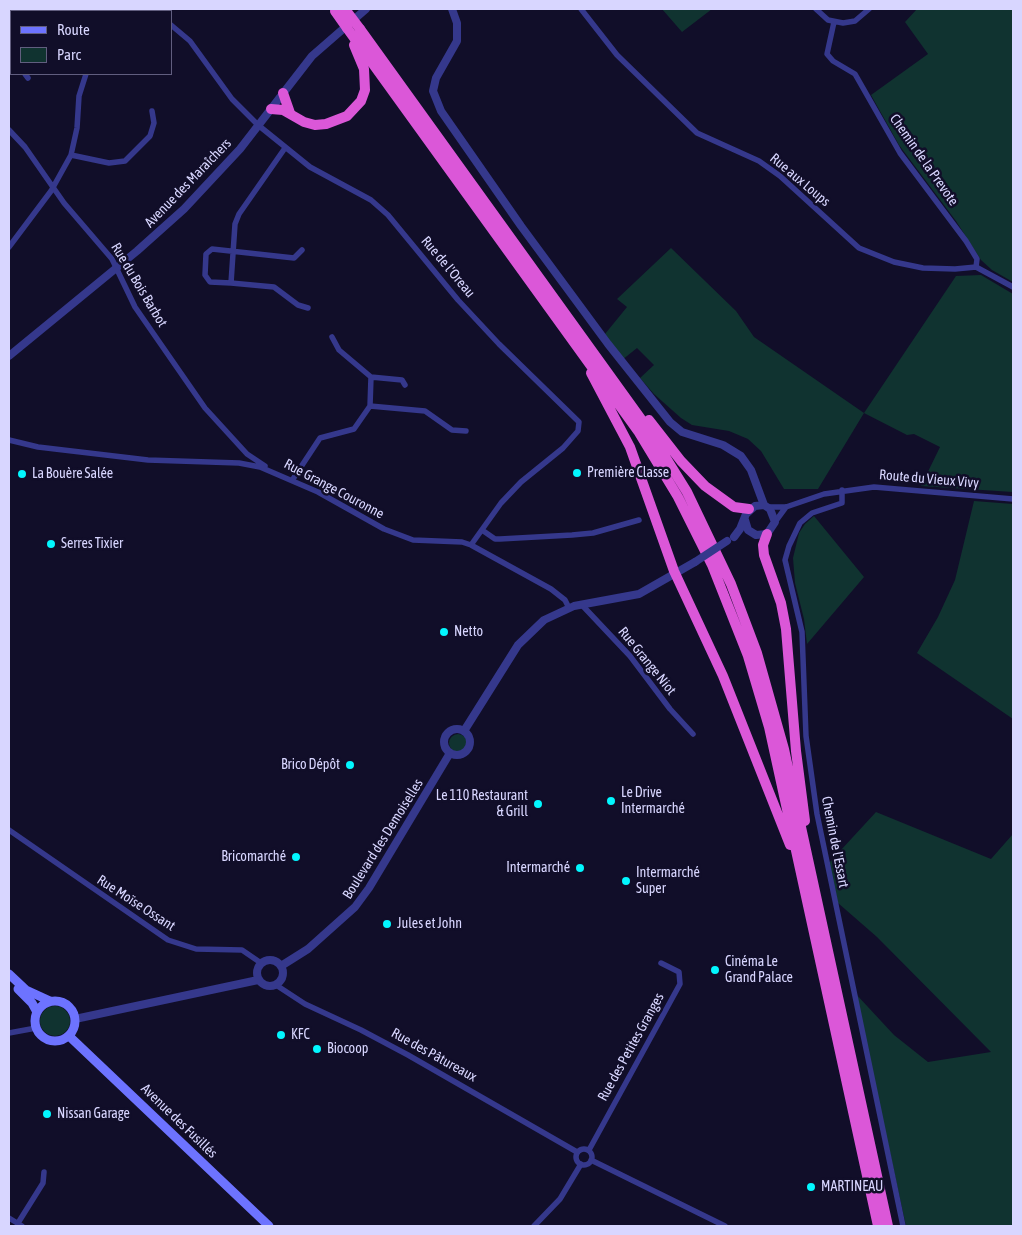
<!DOCTYPE html>
<html>
<head>
<meta charset="utf-8">
<style>
  body { margin:0 }
  #map { position:relative; width:1022px; height:1235px; overflow:hidden; background:#110e29; font-family:"Asap Condensed",sans-serif }
  canvas { display:block }
  .frame { position:absolute; inset:0; border:10px solid #d8d6ff; pointer-events:none }
  .legend { position:absolute; left:10px; top:10px; width:162px; height:65px; box-sizing:border-box; background:#110e29; border:1px solid #615e7f; margin:0; padding:6px 9px; list-style:none; font-size:15px; color:#d8d6ff }
  .legend li { display:flex; align-items:center; gap:10px; height:25px }
  .legend b { width:25px; border:1px solid #615e7f }
</style>
</head>
<body>
<div id="map">
<canvas width="1022" height="1235"></canvas>
<div class="frame"></div>
<ul class="legend">
<li><b style="height:6px;background:#6d73ff"></b>Route</li>
<li><b style="height:14px;background:#103330"></b>Parc</li>
</ul>
</div>
<script>
const c = document.querySelector('canvas').getContext('2d');
c.lineJoin = 'round';
function paint(path, color) {
  c.fillStyle = color;
  c.fill(path, 'evenodd');
}
function toPath(rows) {
  const path = new Path2D();
  for (const r of rows) {
    if (r.length === 3) {
      path.moveTo(r[0] + r[2], r[1]);
      path.arc(r[0], r[1], r[2], 0, 2 * Math.PI);
      continue;
    }
    path.moveTo(r[0], r[1]);
    for (let i = 2; i < r.length; i += 2) path.lineTo(r[i], r[i + 1]);
  }
  return path;
}
function stroke(path, color, width, dash) {
  c.strokeStyle = color;
  c.lineWidth = width;
  c.lineCap = dash ? 'butt' : 'round';
  c.setLineDash(dash || []);
  c.stroke(path);
}
function drawText(font, color, halo, rows, align = 'center') {
  c.font = font + ' "Asap Condensed",sans-serif';
  c.lineWidth = 5;
  c.setLineDash([]);
  c.textBaseline = 'middle';
  c.strokeStyle = halo;
  c.fillStyle = color;
  for (const [text, x, y, turn = 0] of rows) {
    c.save();
    c.translate(x, y);
    c.rotate((+turn || 0) * Math.PI / 180);
    c.textAlign = isNaN(turn) ? turn : align;
    if (halo) c.strokeText(text, 0, 0);
    c.fillText(text, 0, 0);
    c.restore();
  }
}
paint(toPath([
  [662,9,712,9,682,32],
  [917,9,1013,9,1013,282,992,270,981,260,956,221,899,145,871,95,928,54,905,22],
  [671,248,736,311,754,337,864,413,956,276,981,275,1013,294,1013,492,921,486,940,447,914,434,907,435,864,413,818,489,784,489,761,451,748,439,729,431,692,425,681,418,654,394,640,378,654,365,637,348,622,360,605,334,627,307,617,299],
  [974,501,1013,504,1013,719,917,653,938,617,955,580],
  [814,516,864,577,807,644,804,619,795,583,793,558,799,533,805,524],
  [458,743,9],
  [876,812,991,859,1013,834,1013,1226,906,1226,855,993,894,1035,928,1062,991,1052,877,937,838,903,829,863],
  [55,1021,15]
]), '#103330');
stroke(toPath([
  [47,9,47,11],
  [147,9,152,11],
  [581,9,617,55,697,133,759,161,780,176,859,248,894,262,923,268,955,269,976,267,1013,287],
  [816,9,828,20,843,23,855,21,869,9],
  [834,22,827,54,833,61,855,74,900,153,966,241,977,259,976,267],
  [171,25,190,41,232,99,258,125,310,167,371,200,388,215,458,300,499,344,579,422,578,431,563,448,521,482,501,503,471,545],
  [25,74,28,78],
  [9,130,25,147,64,203,112,259,135,307,205,408,247,454,265,466],
  [285,148,239,214,235,224,231,283,274,287,298,305,308,308],
  [71,155,109,163,125,161,150,136,154,123,152,111],
  [9,247,51,191,71,155,77,128,79,96,86,74],
  [231,283,210,282,205,275,206,254,212,249,294,258,302,250],
  [371,377,402,380,405,385],
  [370,406,425,411,452,430,466,431],
  [9,440,38,447,148,460,239,463,260,467,318,492,384,529,413,540,462,542,471,545,551,589,565,600,569,608],
  [293,479,320,438,354,429,370,406,371,377,339,350,332,337],
  [842,490,842,503,812,513,800,523,789,546,785,560,802,632,806,736,817,814,903,1226],
  [767,507,786,507,824,494,874,487,1013,499],
  [775,522,786,507],
  [482,530,495,539,500,539,572,535,593,533,639,520],
  [581,604,630,656,670,709,693,734],
  [9,830,168,940,196,949,242,950,261,963],
  [276,985,305,1004,361,1030,408,1055,577,1152],
  [9,1033,36,1028],
  [584,1157,8],
  [589,1150,680,984,679,972,661,963],
  [591,1160,725,1226],
  [9,1218,22,1226],
  [18,1223,43,1183,44,1172],
  [534,1226,560,1199,581,1164]
]), '#35388c', 5.5);
stroke(toPath([
  [452,9,457,23,457,41,436,78,433,91,441,111,521,226,608,344,670,422,682,432,723,445,741,456,751,470,764,505],
  [9,356,137,251,184,209,240,149,312,56,366,9],
  [734,537,740,529,746,514,755,506,764,505,770,509,775,522,767,534,756,535,748,530,745,520],
  [457,742,13],
  [464,731,518,645,544,620,574,606,639,594,695,562],
  [270,973,13],
  [281,966,308,949,355,907,369,888,450,753],
  [75,1019,258,980]
]), '#35388c', 8);
stroke(toPath([
  [9,974,26,990,50,1001],
  [18,989,32,1003,37,1012],
  [55,1021,20],
  [69,1036,269,1226]
]), '#6d73ff', 9);
stroke(toPath([
  [347,28,638,431,678,497,712,565,748,656,769,727,878,1226],
  [360,29,646,426,687,492,731,584,757,653,784,749,888,1226],
  [283,93,290,113],
  [271,109,283,110,304,122,315,125,326,124,347,116,361,101,365,90,364,69,354,45],
  [591,373,630,447,674,571,723,676,790,845],
  [649,420,681,461,705,486,734,507,749,509],
  [767,534,763,545,764,555,781,603,786,629,796,751,805,821]
]), '#db57d8', 10);
stroke(toPath([
  [695,562,727,541]
]), '#35388c', 8);
stroke(toPath([
  [345,9,360,29],
  [335,11,347,28]
]), '#db57d8', 10);
for (const [x, y, r, color] of [
  [577,473,5,"#02f7ff"],
  [22,474,5,"#02f7ff"],
  [51,544,5,"#02f7ff"],
  [444,632,5,"#02f7ff"],
  [350,765,5,"#02f7ff"],
  [611,801,5,"#02f7ff"],
  [538,804,5,"#02f7ff"],
  [296,857,5,"#02f7ff"],
  [580,868,5,"#02f7ff"],
  [626,881,5,"#02f7ff"],
  [387,924,5,"#02f7ff"],
  [715,970,5,"#02f7ff"],
  [281,1035,5,"#02f7ff"],
  [317,1049,5,"#02f7ff"],
  [47,1114,5,"#02f7ff"],
  [811,1187,5,"#02f7ff"]
]) {
  const dot = new Path2D();
  dot.arc(x, y, r, 0, 2 * Math.PI);
  c.fillStyle = color;
  c.fill(dot);
  stroke(dot, '#110e29', 2);
}
drawText('14px', '#d8d6ff', '#110e29', [
  ["Chemin de la Prevote",924,160,55],
  ["Rue aux Loups",800,180,40],
  ["Avenue des Maraîchers",188,183,-46],
  ["Rue de l'Oreau",448,267,50],
  ["Rue du Bois Barbot",139,285,59],
  ["Route du Vieux Vivy",929,479,5],
  ["Rue Grange Couronne",334,489,28],
  ["Rue Grange Niot",647,661,51],
  ["Boulevard des Demoiselles",383,839,-58],
  ["Chemin de l'Essart",835,842,79],
  ["Rue Moïse Ossant",136,903,33],
  ["Rue des Petites Granges",631,1047,-61],
  ["Rue des Pâtureaux",434,1055,29],
  ["Avenue des Fusillés",179,1121,44]
]);
drawText('14px', '#d8d6ff', '#110e29', [
  ["Première Classe",587,473],
  ["La Bouère Salée",32,474],
  ["Serres Tixier",61,544],
  ["Netto",454,632],
  ["Brico Dépôt",340,765,"right"],
  ["Le Drive",621,793],
  ["Intermarché",621,809],
  ["Le 110 Restaurant",528,796,"right"],
  ["& Grill",528,812,"right"],
  ["Bricomarché",286,857,"right"],
  ["Intermarché",570,868,"right"],
  ["Intermarché",636,873],
  ["Super",636,889],
  ["Jules et John",397,924],
  ["Cinéma Le",725,962],
  ["Grand Palace",725,978],
  ["KFC",291,1035],
  ["Biocoop",327,1049],
  ["Nissan Garage",57,1114],
  ["MARTINEAU",821,1187]
], 'left');
</script>
</body>
</html>
